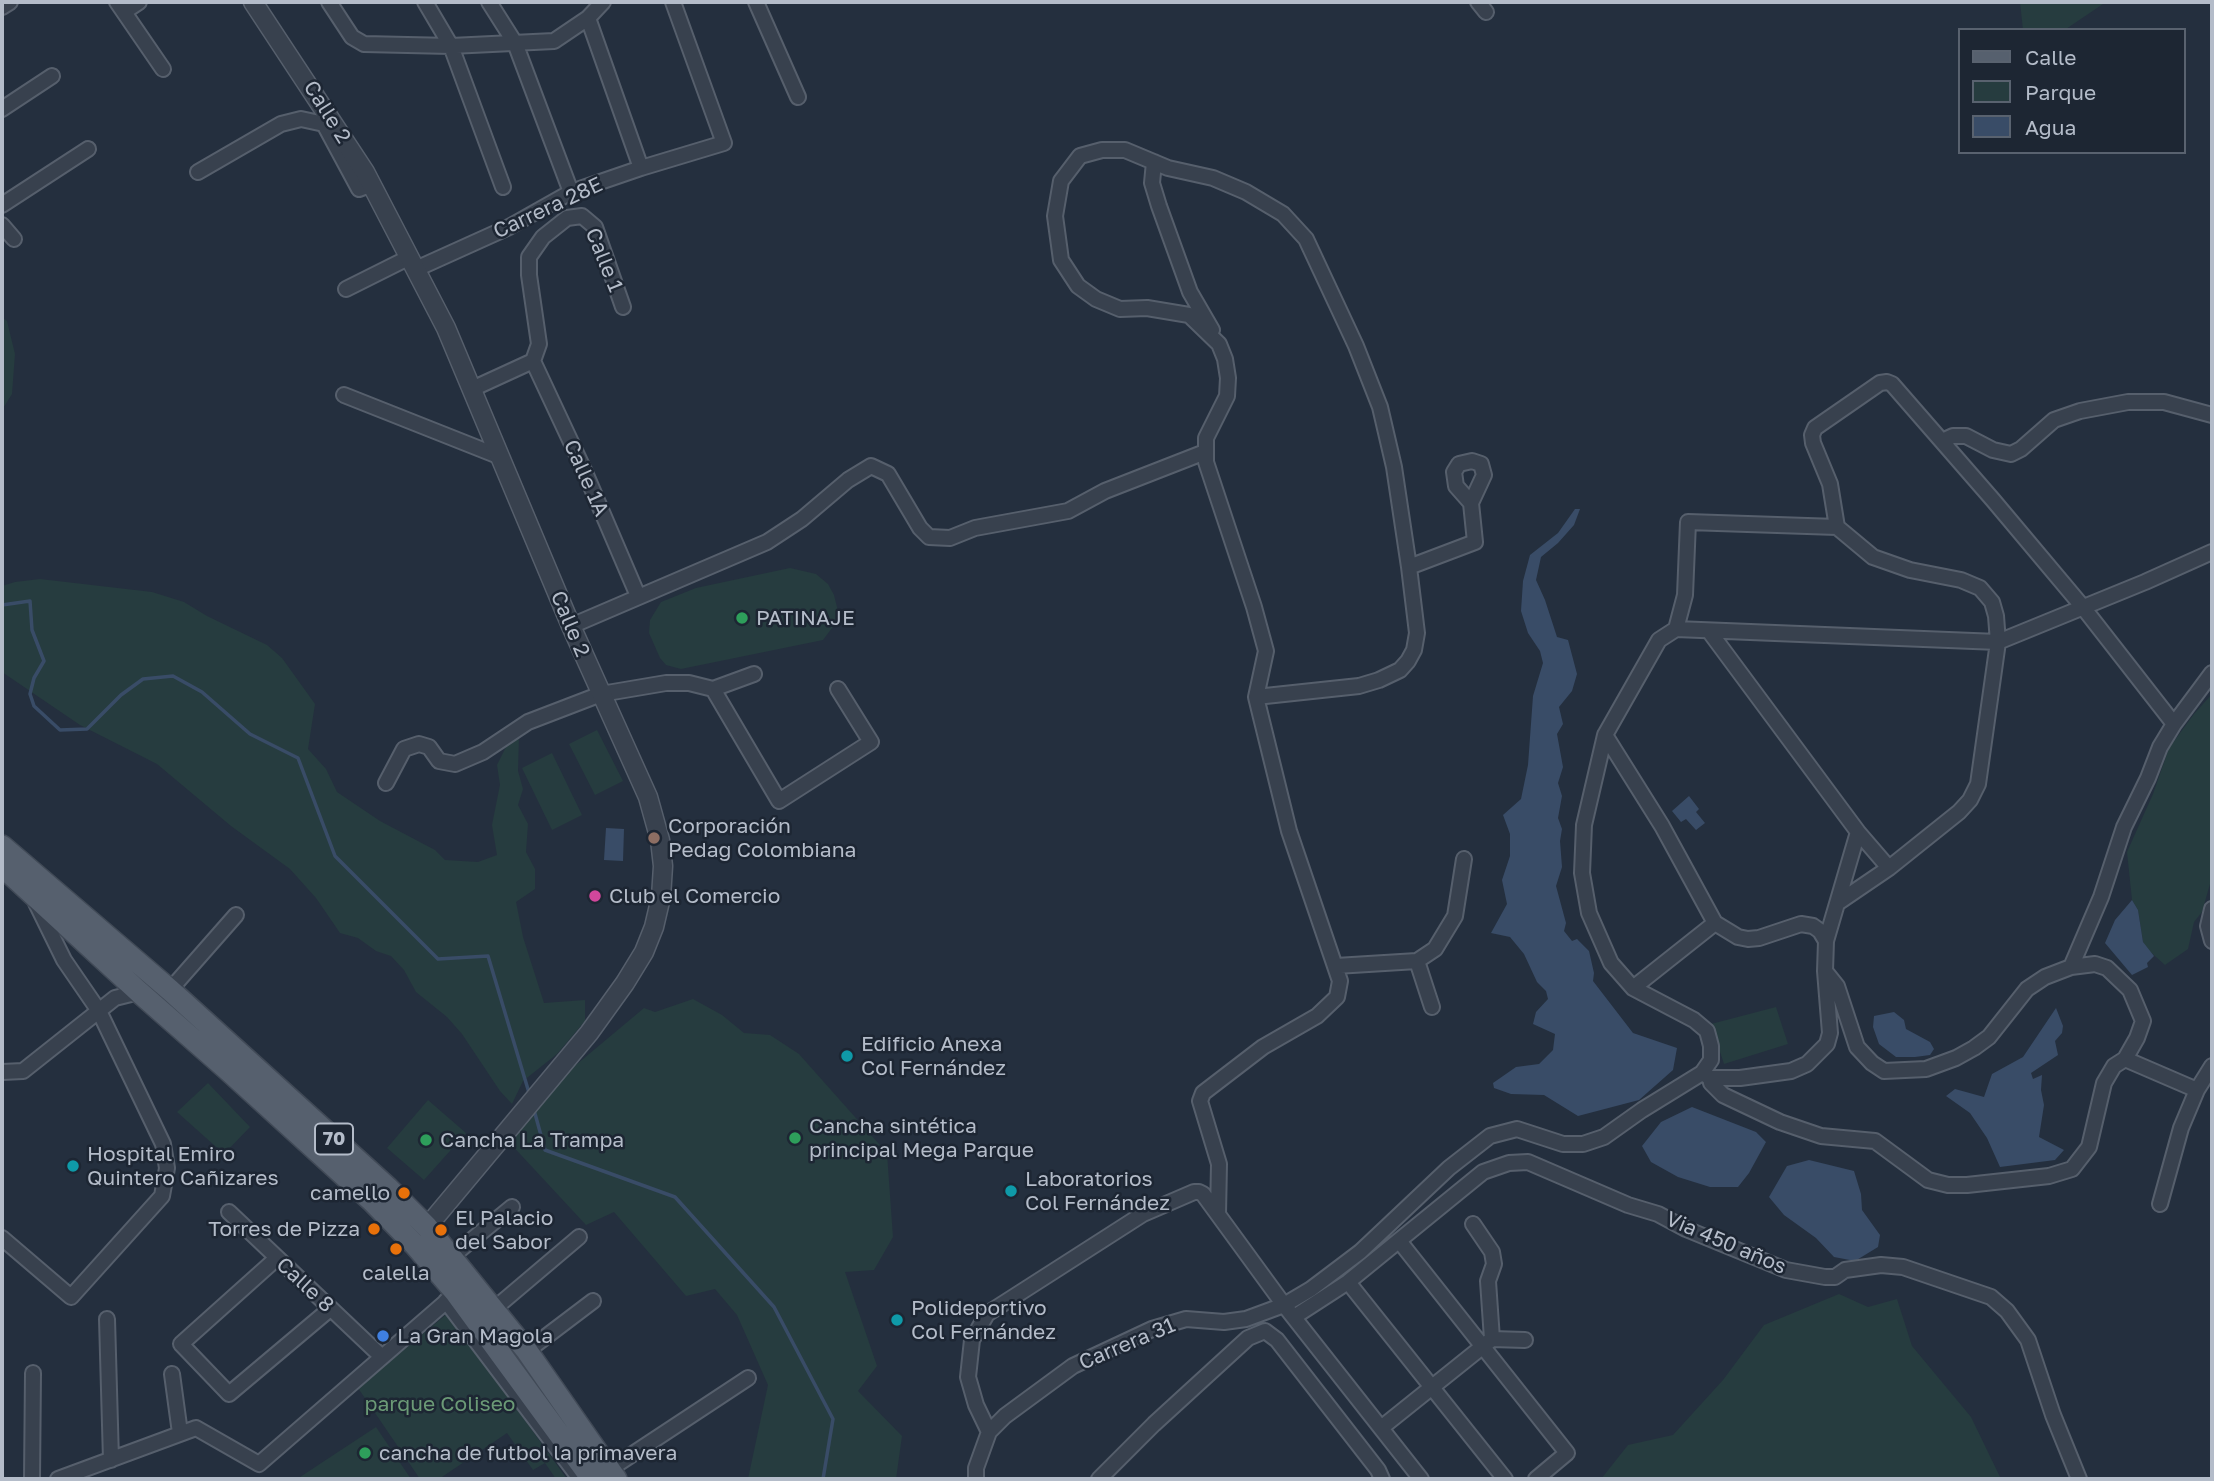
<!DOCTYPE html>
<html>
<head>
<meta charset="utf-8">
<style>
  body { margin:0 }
  #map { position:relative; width:2214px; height:1481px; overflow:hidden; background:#242f3e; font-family:"Golos Text",sans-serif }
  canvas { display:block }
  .frame { position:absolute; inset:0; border:4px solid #b4bcc9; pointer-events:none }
  .legend { position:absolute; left:1958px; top:28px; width:228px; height:126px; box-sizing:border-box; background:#1d2633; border:2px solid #59626f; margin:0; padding:9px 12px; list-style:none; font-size:21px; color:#b4bcc9 }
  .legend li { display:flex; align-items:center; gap:14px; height:35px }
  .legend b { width:35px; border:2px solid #59626f }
</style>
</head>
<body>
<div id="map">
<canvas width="2214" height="1481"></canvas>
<div class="frame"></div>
<ul class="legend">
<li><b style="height:9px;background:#56606e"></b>Calle</li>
<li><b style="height:19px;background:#263c3f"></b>Parque</li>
<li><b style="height:19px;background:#394c67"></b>Agua</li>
</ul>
</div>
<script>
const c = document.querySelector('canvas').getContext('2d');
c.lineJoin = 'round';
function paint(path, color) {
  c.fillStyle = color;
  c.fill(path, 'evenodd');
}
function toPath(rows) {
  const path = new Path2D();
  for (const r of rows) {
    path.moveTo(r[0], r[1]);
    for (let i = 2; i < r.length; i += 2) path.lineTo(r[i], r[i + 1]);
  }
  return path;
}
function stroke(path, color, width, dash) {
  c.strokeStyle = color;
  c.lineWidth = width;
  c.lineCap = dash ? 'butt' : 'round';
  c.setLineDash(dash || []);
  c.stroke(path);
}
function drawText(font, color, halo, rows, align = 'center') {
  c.font = font + ' "Golos Text",sans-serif';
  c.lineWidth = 5;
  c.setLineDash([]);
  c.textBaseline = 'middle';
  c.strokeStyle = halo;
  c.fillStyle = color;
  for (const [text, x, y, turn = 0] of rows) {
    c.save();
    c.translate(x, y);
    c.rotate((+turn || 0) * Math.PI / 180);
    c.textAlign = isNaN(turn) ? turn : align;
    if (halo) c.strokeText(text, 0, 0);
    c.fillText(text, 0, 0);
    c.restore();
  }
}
paint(toPath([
  [2020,2,2106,2,2066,29,2057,30,2023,30],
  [2,317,7,321,15,354,12,394,2,410],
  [790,568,816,574,828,584,834,595,838,611,835,624,823,640,681,669,666,665,660,658,649,633,650,620,661,602,696,588],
  [40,579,152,592,184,602,207,616,267,645,282,658,315,704,308,749,326,769,337,792,380,821,435,850,445,860,478,862,497,855,492,825,500,785,497,765,510,739,519,737,518,771,523,789,518,805,528,824,526,852,535,869,535,889,516,902,523,937,544,1003,585,1000,585,1021,557,1054,523,1081,512,1104,500,1091,462,1034,447,1017,416,992,404,970,391,956,376,951,358,938,340,933,316,898,290,869,231,826,157,764,80,725,2,672,2,586,15,582],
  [2212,694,2212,877,2202,912,2194,922,2188,949,2165,965,2146,948,2143,942,2138,910,2132,900,2127,852,2153,794,2169,748,2194,714],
  [597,730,623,781,595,795,569,744],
  [552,753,582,815,552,830,522,768],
  [693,999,722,1015,744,1033,770,1035,799,1054,887,1153,893,1237,874,1270,845,1272,877,1366,858,1391,902,1436,896,1479,748,1479,768,1385,737,1315,715,1289,686,1296,614,1212,586,1225,508,1141,552,1085,644,1008,655,1012],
  [1776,1007,1788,1044,1724,1064,1711,1024],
  [208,1083,250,1127,224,1154,177,1112],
  [428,1100,466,1133,424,1180,387,1148],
  [1839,1294,1868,1307,1897,1299,1912,1346,1971,1417,2001,1479,1601,1479,1628,1445,1673,1435,1723,1380,1764,1325],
  [448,1313,567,1479,556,1479,545,1463,533,1470,507,1433,439,1479,420,1479,358,1388],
  [376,1427,411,1479,297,1479]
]), '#263c3f');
paint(toPath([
  [1575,509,1580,509,1574,525,1558,543,1541,557,1536,580,1545,600,1557,637,1568,640,1577,674,1572,691,1559,707,1563,724,1557,734,1563,767,1558,783,1562,796,1558,818,1562,829,1560,841,1562,867,1556,886,1566,923,1564,931,1572,941,1577,939,1589,951,1594,973,1593,981,1633,1033,1677,1048,1673,1070,1639,1100,1578,1116,1544,1095,1511,1094,1494,1088,1493,1083,1516,1067,1539,1064,1553,1050,1555,1034,1533,1024,1536,1012,1548,999,1546,991,1537,982,1524,954,1510,937,1491,933,1507,904,1502,880,1510,856,1510,834,1503,815,1521,799,1528,765,1533,696,1543,663,1540,651,1528,633,1521,611,1523,581,1530,555,1558,533],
  [1689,796,1699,809,1696,812,1705,823,1696,830,1686,819,1681,822,1672,811],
  [606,828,624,829,623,861,604,860],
  [2132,900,2138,910,2143,942,2154,956,2147,963,2148,967,2132,975,2105,943,2115,920],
  [2056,1008,2063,1026,2062,1033,2055,1041,2058,1055,2031,1073,2033,1079,2042,1075,2041,1090,2044,1105,2039,1137,2064,1150,2055,1160,2000,1167,1987,1138,1970,1113,1946,1096,1955,1089,1984,1097,1992,1074,2023,1057],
  [1894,1012,1904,1020,1906,1029,1930,1042,1934,1049,1930,1055,1915,1057,1896,1057,1879,1044,1873,1027,1874,1016],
  [1692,1107,1756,1132,1766,1142,1749,1173,1738,1187,1710,1187,1678,1177,1651,1162,1642,1146,1661,1122],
  [1809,1160,1854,1171,1861,1194,1862,1210,1880,1235,1878,1247,1855,1261,1834,1257,1816,1238,1784,1215,1769,1197,1787,1166]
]), '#394c67');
stroke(toPath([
  [2,605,30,601,32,630,44,661,34,678,30,694,34,706,60,730,87,729,121,695,143,679,173,676,202,692,250,734,298,758,335,856,438,959,488,956,530,1096],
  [534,1110,545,1150,675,1197,774,1307,833,1419,823,1479]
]), '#394c67', 3.5);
const minor = toPath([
  [117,2,163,69],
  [329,2,352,37,364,44,451,46,554,41,588,18,603,2],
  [425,2,451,46,503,187],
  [489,2,515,43,571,192],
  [756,2,798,97],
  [1478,2,1486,12],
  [2,7,10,2],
  [124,12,139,2],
  [588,18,641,168],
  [2,109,52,76],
  [1154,162,1152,183,1159,206,1190,292,1212,330],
  [198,172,281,124,301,119,324,124,359,189,372,184],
  [2,205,88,149],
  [2,225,14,239],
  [416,269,509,227,571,192,641,168,724,143,673,2],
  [346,289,410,257],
  [533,361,584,470,638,596],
  [472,389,533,361,539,344,529,275,529,257,543,237,567,218,582,216,595,227,623,307],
  [344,395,498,456],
  [1942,441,1953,436,1966,436,1993,450,2011,454,2021,449,2054,420,2080,411,2128,402,2164,402,2212,415],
  [1837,527,1830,484,1813,443,1812,435,1815,428,1880,383,1887,382,1892,384,1993,500,2082,606,2174,724],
  [1409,567,1475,542,1471,503,1484,475,1481,464,1472,461,1459,464,1454,472,1456,486,1471,503],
  [571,626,767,542,802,519,848,480,871,466,888,474,920,528,929,537,950,538,975,528,1068,511,1105,491,1205,452],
  [1676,629,1998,642,2145,582,2212,552],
  [1709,631,1858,832,1889,868],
  [713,689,779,801,871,742,838,689],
  [1605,735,1662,826,1715,923,1738,937,1748,939,1759,938,1801,924,1813,926,1820,931,1826,941],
  [386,783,404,749,419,744,429,747,439,761,455,764,483,752,528,722,601,694,666,683,689,683,713,689,754,674],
  [2212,909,2208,926,2212,941],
  [1417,961,1432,1007],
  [1336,966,1417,961,1435,949,1455,916,1464,859],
  [2071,967,2101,897,2124,827,2148,778,2160,747,2174,724,2212,673],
  [1633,988,1715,923],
  [170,990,236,915],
  [2125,1059,2197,1090],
  [2,1072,23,1071,115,998,139,992],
  [1704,1074,1710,1078,1740,1078,1791,1071,1807,1064,1827,1044,1830,1033,1825,971,1826,941,1858,832],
  [1710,1078,1711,1083,1723,1095,1780,1122,1821,1136,1875,1141,1928,1180,1948,1185,1967,1185,2049,1176,2072,1169,2089,1147,2104,1083,2114,1066,2125,1059,2137,1038,2143,1021,2130,990,2107,968,2095,964,2071,967,2045,977,2027,989,1989,1037,1974,1048,1956,1058,1926,1069,1884,1071,1872,1063,1857,1047,1837,986,1825,971],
  [2160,1204,2181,1128,2197,1090,2212,1066],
  [229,1212,382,1357],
  [1218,1214,1219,1164,1200,1101,1203,1093,1263,1047,1317,1016,1337,997,1340,981,1289,831,1256,697,1266,651,1254,607,1206,462,1206,438,1227,396,1228,378,1225,359,1219,344,1189,315,1147,308,1120,309,1096,299,1078,286,1061,260,1055,216,1061,181,1080,156,1102,150,1125,150,1168,168,1213,178,1246,192,1283,214,1306,239,1356,346,1380,407,1394,467,1409,567,1417,633,1414,650,1408,661,1400,670,1379,680,1359,686,1256,697],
  [1473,1224,1492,1252,1494,1264,1488,1281,1492,1339],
  [2,1238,71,1297,162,1196,167,1168,163,1144,99,1011,64,960,36,903],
  [1400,1242,1567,1453,1536,1479],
  [451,1257,512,1207],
  [277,1258,181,1344,229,1394,330,1309],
  [1348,1282,1505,1479],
  [446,1301,578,1476],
  [494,1309,579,1237],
  [1294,1317,1348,1282,1483,1172,1509,1163,1528,1162,1628,1205,1658,1214,1686,1229,1786,1270,1825,1277,1835,1277,1845,1270,1881,1265,1903,1267,1991,1297,2007,1311,2028,1340,2053,1415,2079,1479],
  [107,1319,111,1460],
  [527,1351,593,1301],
  [172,1374,180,1433],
  [1381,1428,1492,1339,1525,1340],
  [989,1432,976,1405,968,1377,972,1340,987,1314,1143,1214,1194,1192,1199,1192,1203,1194,1284,1305,1421,1479],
  [610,1469,748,1378],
  [32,1479,33,1373],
  [58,1479,196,1428,259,1464,456,1293],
  [976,1479,976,1468,989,1432,1005,1416,1073,1366,1152,1329,1186,1319,1224,1322,1246,1319,1284,1305,1311,1289,1360,1252,1449,1168,1490,1136,1517,1129,1563,1144,1583,1144,1604,1137,1642,1110,1702,1073,1711,1060,1711,1046,1707,1031,1694,1020,1633,988,1611,963,1589,913,1582,873,1584,825,1605,735,1659,640,1676,629,1685,595,1688,522,1837,527,1873,557,1910,570,1961,580,1980,588,1992,602,1996,616,1998,642,1978,784,1970,800,1959,812,1889,868,1839,902],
  [1099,1479,1154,1424,1248,1338,1265,1331,1277,1340,1378,1470,1382,1479]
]);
const tertiary = toPath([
  [253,2,365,172,446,328,571,626,648,797,660,840,663,866,661,897,654,927,644,952,625,983,589,1033,427,1227]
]);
const primary = toPath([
  [2,846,170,990,388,1188,427,1227,527,1351,616,1479],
  [2,866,139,992,229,1071,372,1201,414,1244,456,1293,592,1479]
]);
stroke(minor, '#565f6c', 18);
stroke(tertiary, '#565f6c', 21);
stroke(primary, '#414a57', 24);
stroke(minor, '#38414e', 14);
stroke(tertiary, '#38414e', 18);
stroke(primary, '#56606e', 21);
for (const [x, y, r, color] of [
  [742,618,7,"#2e9e5b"],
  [654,838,7,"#8d6e63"],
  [595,896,7,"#d1479c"],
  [847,1056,7,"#0f9aa8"],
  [795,1138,7,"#2e9e5b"],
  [426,1140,7,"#2e9e5b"],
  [73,1166,7,"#0f9aa8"],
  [1011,1191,7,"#0f9aa8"],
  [404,1193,7,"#e8710a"],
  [374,1229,7,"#e8710a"],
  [441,1230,7,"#e8710a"],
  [396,1249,7,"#e8710a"],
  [897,1320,7,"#0f9aa8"],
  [383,1336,7,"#3f7fe0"],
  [365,1453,7,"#2e9e5b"]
]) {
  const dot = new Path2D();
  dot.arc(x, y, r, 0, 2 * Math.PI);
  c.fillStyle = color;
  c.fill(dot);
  stroke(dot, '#1d2633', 2.5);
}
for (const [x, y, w] of [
  [334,1139,38]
]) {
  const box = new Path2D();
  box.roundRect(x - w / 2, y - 15.5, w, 31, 5);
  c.fillStyle = '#1d2633';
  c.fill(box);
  stroke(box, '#b4bcc9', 2);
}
drawText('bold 19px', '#b4bcc9', null, [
  ["70",334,1139]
]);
drawText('21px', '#b4bcc9', '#1d2633', [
  ["Calle 2",327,112,58],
  ["Carrera 28E",548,208,-25],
  ["Calle 1",604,260,68],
  ["Calle 1A",586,478,66],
  ["Calle 2",570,624,67],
  ["Via 450 años",1726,1243,23],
  ["Calle 8",305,1285,43],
  ["Carrera 31",1127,1344,-23]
]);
drawText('21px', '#b4bcc9', '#1d2633', [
  ["PATINAJE",756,618],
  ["Corporación",668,826],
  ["Pedag Colombiana",668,850],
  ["Club el Comercio",609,896],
  ["Edificio Anexa",861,1044],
  ["Col Fernández",861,1068],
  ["Cancha sintética",809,1126],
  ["principal Mega Parque",809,1150],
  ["Cancha La Trampa",440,1140],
  ["Hospital Emiro",87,1154],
  ["Quintero Cañizares",87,1178],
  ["Laboratorios",1025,1179],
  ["Col Fernández",1025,1203],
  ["camello",390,1193,"right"],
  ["El Palacio",455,1218],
  ["del Sabor",455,1242],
  ["Torres de Pizza",360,1229,"right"],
  ["calella",396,1273,"center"],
  ["Polideportivo",911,1308],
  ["Col Fernández",911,1332],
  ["La Gran Magola",397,1336],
  ["cancha de futbol la primavera",379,1453]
], 'left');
drawText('21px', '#6b9a76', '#1d2633', [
  ["parque Coliseo",440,1404]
]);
</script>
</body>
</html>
